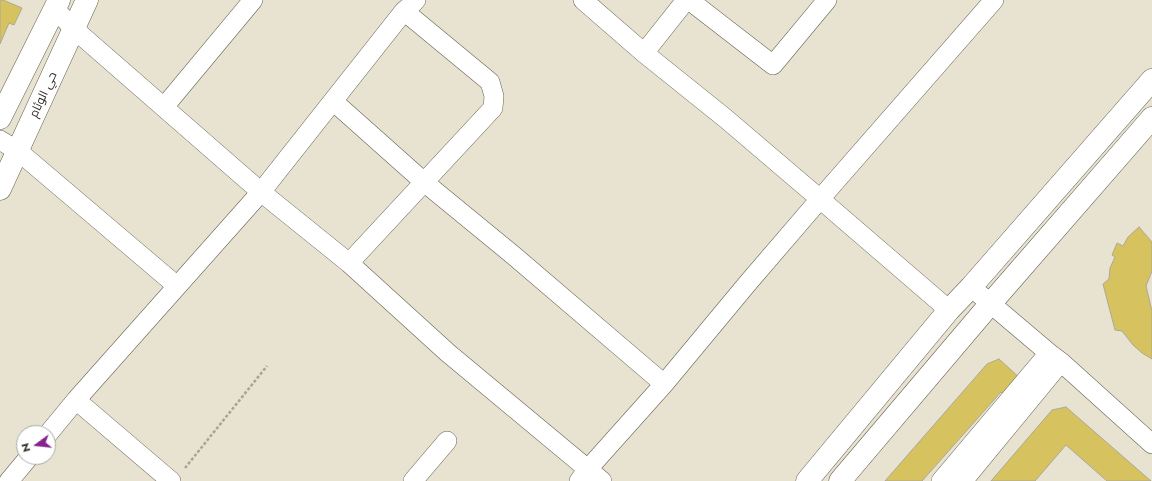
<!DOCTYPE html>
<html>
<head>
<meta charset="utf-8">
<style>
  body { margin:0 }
  #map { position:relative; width:1152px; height:481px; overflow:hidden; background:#e7e3d0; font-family:Jost,sans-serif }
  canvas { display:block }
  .north { position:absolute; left:16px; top:425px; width:40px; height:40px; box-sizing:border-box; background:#fff; border:1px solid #ababa8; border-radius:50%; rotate:255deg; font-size:11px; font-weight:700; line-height:16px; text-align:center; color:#2e2d25 }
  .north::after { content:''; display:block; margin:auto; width:14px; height:18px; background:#86238c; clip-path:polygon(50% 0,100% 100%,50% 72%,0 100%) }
</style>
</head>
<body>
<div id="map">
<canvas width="1152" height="481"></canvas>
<div class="north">N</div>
</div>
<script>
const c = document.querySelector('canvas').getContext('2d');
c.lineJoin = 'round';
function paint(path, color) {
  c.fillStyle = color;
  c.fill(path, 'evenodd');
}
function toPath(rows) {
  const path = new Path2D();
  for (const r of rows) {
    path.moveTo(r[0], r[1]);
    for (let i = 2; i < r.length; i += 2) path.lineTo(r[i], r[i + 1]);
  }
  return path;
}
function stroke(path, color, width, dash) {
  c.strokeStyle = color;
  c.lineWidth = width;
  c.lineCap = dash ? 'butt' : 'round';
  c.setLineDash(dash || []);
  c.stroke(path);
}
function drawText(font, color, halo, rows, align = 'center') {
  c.font = font + ' Jost,Cairo,sans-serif';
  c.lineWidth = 3;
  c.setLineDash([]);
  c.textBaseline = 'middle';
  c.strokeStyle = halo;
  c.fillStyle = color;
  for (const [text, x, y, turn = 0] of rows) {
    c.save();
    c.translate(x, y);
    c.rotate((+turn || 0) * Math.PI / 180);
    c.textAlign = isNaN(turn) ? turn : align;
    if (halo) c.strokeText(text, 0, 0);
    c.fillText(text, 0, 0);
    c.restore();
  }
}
const building = toPath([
  [0,0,3,0,22,8,14,25,9,23,0,44,0,0],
  [1139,227,1152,242,1152,271,1146,286,1152,311,1152,359,1142,353,1133,345,1122,331,1115,330,1103,284,1109,279,1110,268,1115,257,1112,255,1117,243,1123,246,1128,237,1139,227],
  [999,359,1021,379,1006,396,1001,392,922,481,885,481,987,364,999,359],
  [1066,407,1151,481,1107,481,1066,445,1035,481,991,481,1052,410,1066,407]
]);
paint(building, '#d7c260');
stroke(building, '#aca896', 1);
const minor = toPath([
  [583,0,644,53,725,118,820,199,949,310],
  [689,0,773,65,827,0],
  [55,9,74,29,261,192,349,263,448,353,602,481],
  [644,53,686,0],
  [333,101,424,182,513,255,664,384],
  [164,107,253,0],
  [0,140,18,151,177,286],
  [349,263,493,108,494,96,490,82,404,11],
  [971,287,1049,353,1061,362,1152,444],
  [76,400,171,481],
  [48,434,76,400,261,192,404,11,410,6,416,0],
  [9,481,29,457],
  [413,481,447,441],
  [579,481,588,469,664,384,747,284,820,199,994,0],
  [941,481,1049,353],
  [963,481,1061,362]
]);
const tertiary = toPath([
  [0,118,59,0],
  [0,189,87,0],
  [807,481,949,310,971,287,1152,80],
  [840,481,991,303,1152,118]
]);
stroke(minor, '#656151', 20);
stroke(tertiary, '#656151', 23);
stroke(toPath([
  [185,468,267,366]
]), '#a7a495', 2.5, [3, 2]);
stroke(minor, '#fff', 19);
stroke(tertiary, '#fff', 22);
drawText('12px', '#2e2d25', '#fff', [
  ["حي الوئام",44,95,-65]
]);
</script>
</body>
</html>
